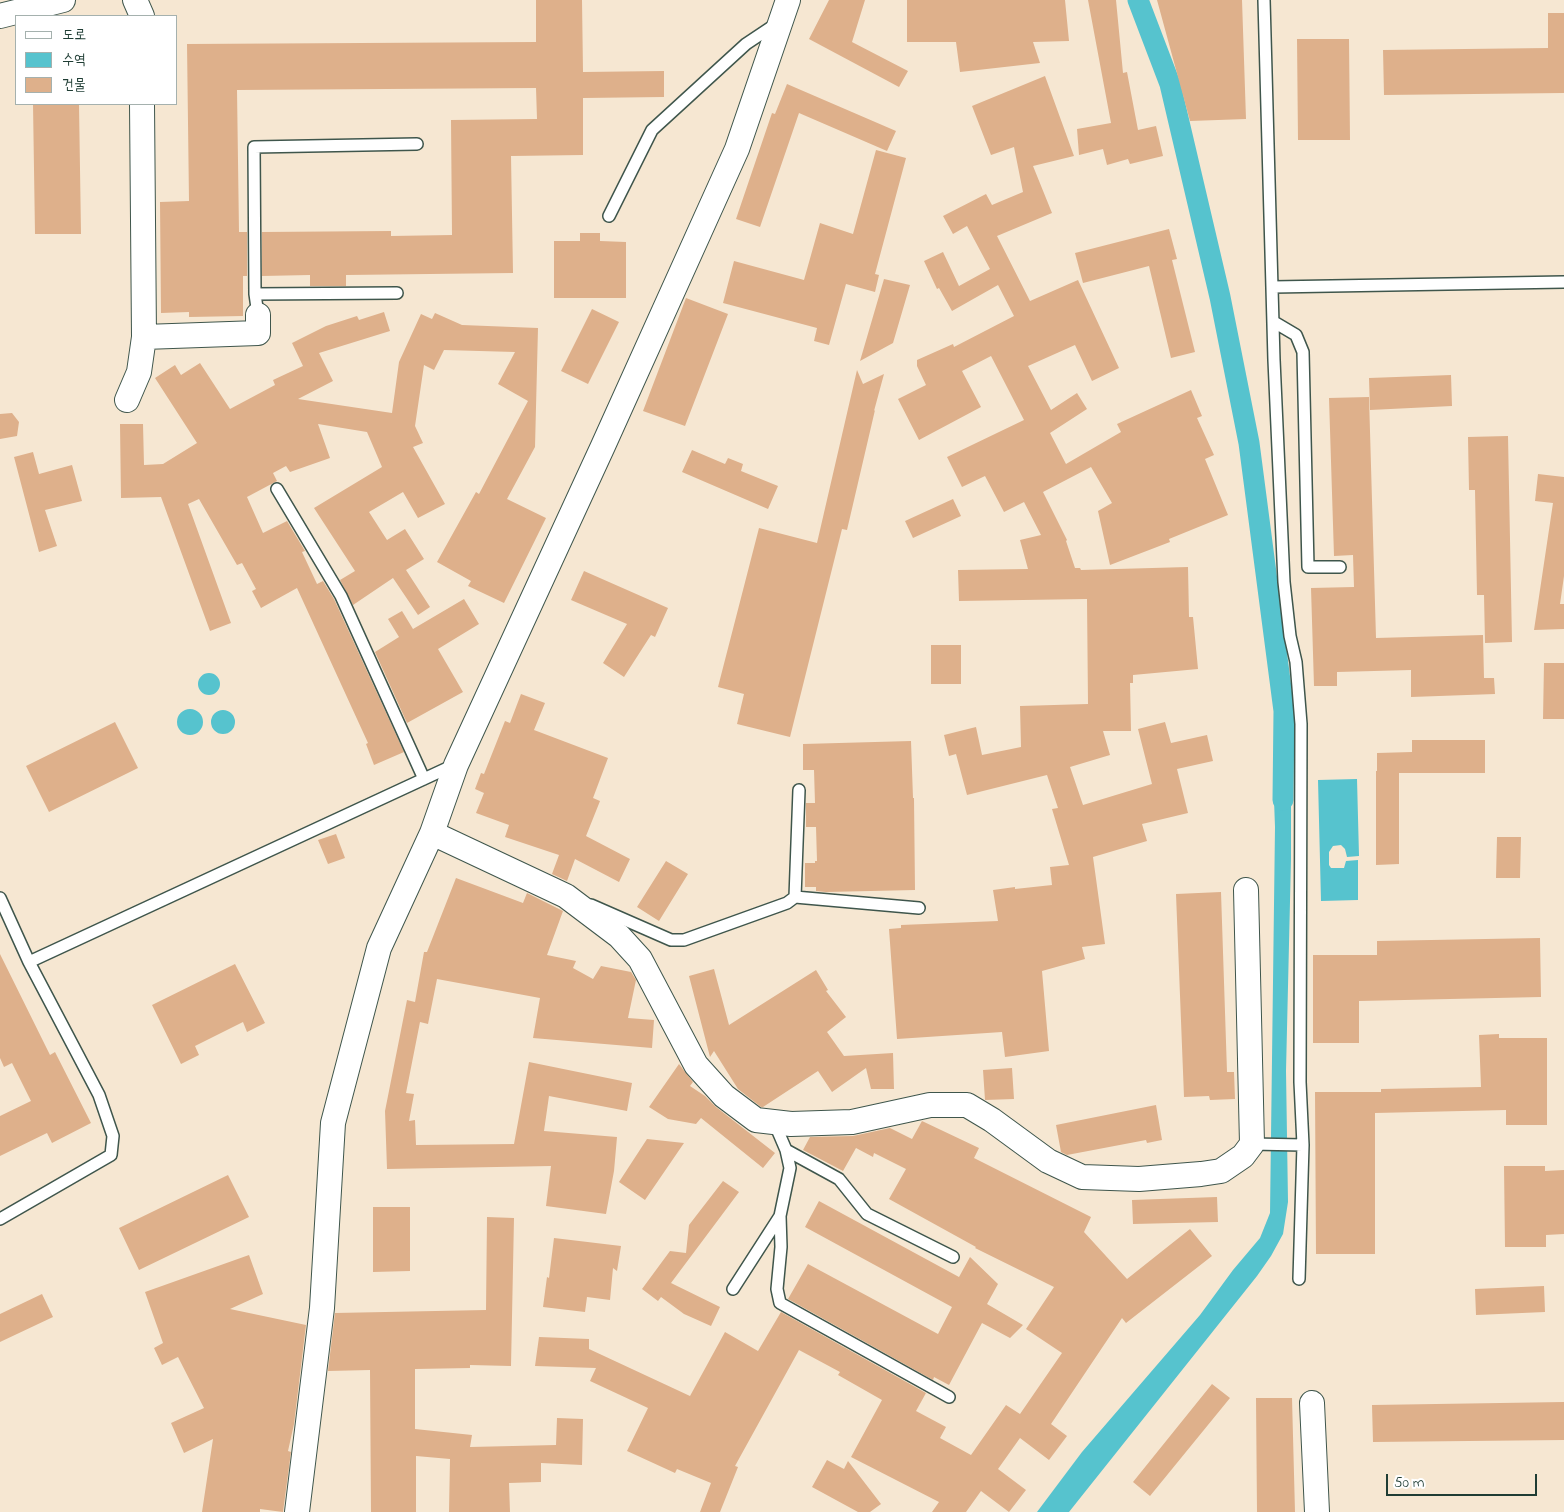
<!DOCTYPE html>
<html>
<head>
<meta charset="utf-8">
<style>
  body { margin:0 }
  #map { position:relative; width:1564px; height:1512px; overflow:hidden; background:#f6e7d2; font-family:"Indie Flower","Poor Story",sans-serif }
  canvas { display:block }
  .legend { position:absolute; left:15px; top:15px; width:162px; height:90px; box-sizing:border-box; background:#fff; border:1px solid #a5b1ae; margin:0; padding:6px 9px; list-style:none; font-size:15px; color:#1f3d34 }
  .legend li { display:flex; align-items:center; gap:10px; height:25px }
  .legend b { width:25px; border:1px solid #a5b1ae }
  .scale { position:absolute; left:1386px; top:1474px; width:151px; height:22px; box-sizing:border-box; border:2px solid #1f3d34; border-top:0; padding-left:6px; font-size:15px; line-height:18px; white-space:nowrap; color:#1f3d34; -webkit-text-stroke:4px #fff; paint-order:stroke }
</style>
</head>
<body>
<div id="map">
<canvas width="1564" height="1512"></canvas>
<ul class="legend">
<li><b style="height:6px;background:#fff"></b>도로</li>
<li><b style="height:14px;background:#56c3ce"></b>수역</li>
<li><b style="height:14px;background:#deb08b"></b>건물</li>
</ul>
<div class="scale">50 m</div>
</div>
<script>
const c = document.querySelector('canvas').getContext('2d');
c.lineJoin = 'round';
function paint(path, color) {
  c.fillStyle = color;
  c.fill(path, 'evenodd');
}
function toPath(rows) {
  const path = new Path2D();
  for (const r of rows) {
    if (r.length === 3) {
      path.moveTo(r[0] + r[2], r[1]);
      path.arc(r[0], r[1], r[2], 0, 2 * Math.PI);
      continue;
    }
    path.moveTo(r[0], r[1]);
    for (let i = 2; i < r.length; i += 2) path.lineTo(r[i], r[i + 1]);
  }
  return path;
}
function stroke(path, color, width, dash) {
  c.strokeStyle = color;
  c.lineWidth = width;
  c.lineCap = dash ? 'butt' : 'round';
  c.setLineDash(dash || []);
  c.stroke(path);
}
paint(toPath([
  [209,684,11],
  [190,722,13],
  [223,722,12],
  [1291,772,1291,859,1286,1071,1288,1202,1283,1234,1271,1256,1257,1276,1069,1512,1037,1512,1082,1452,1200,1315,1233,1270,1260,1238,1270,1213,1275,827,1273,773],
  [1357,779,1359,856,1347,857,1345,849,1341,845,1333,846,1329,852,1329,865,1331,868,1344,868,1346,861,1358,860,1358,900,1321,901,1318,780]
]), '#56c3ce');
stroke(toPath([
  [1138,0,1170,84,1220,297,1249,443,1284,711,1283,800]
]), '#56c3ce', 21);
paint(toPath([
  [536,0,582,0,583,72,664,71,664,97,583,98,583,155,511,156,513,273,346,275,346,286,310,286,310,275,262,276,262,232,391,231,391,236,452,235,451,120,537,119,536,88,237,90,239,232,247,232,247,276,243,276,243,316,189,317,189,312,161,313,160,202,189,201,187,44,536,42],
  [829,0,865,0,852,42,908,71,899,87,809,39],
  [907,0,1065,0,1069,41,1033,42,1040,63,960,72,956,42,907,42],
  [1088,0,1116,0,1123,73,1127,72,1138,130,1156,126,1163,156,1130,164,1128,159,1107,165,1103,149,1079,155,1077,129,1111,123],
  [1157,0,1242,0,1246,119,1190,121],
  [1548,13,1564,13,1564,93,1384,95,1383,50,1548,48],
  [1297,39,1349,39,1350,140,1298,140],
  [1045,76,1074,156,1033,166,1052,213,997,236,1030,301,1078,280,1119,368,1092,381,1075,345,1028,366,1051,410,1077,393,1087,409,1050,433,1066,464,1121,432,1117,424,1191,390,1202,416,1197,418,1214,455,1205,459,1228,515,1169,539,1170,542,1110,565,1098,511,1112,503,1091,467,1043,492,1067,540,1066,541,1075,568,1080,568,1081,570,1188,567,1189,617,1193,617,1198,669,1133,675,1133,683,1130,683,1131,731,1103,731,1110,755,1070,767,1083,805,1152,784,1138,729,1165,722,1171,743,1207,735,1213,761,1177,769,1188,813,1142,824,1147,841,1093,857,1105,944,1082,947,1085,959,1042,971,1049,1051,1005,1057,1002,1032,897,1039,889,929,901,928,901,925,998,921,993,890,1015,887,1015,889,1052,885,1050,867,1069,865,1052,809,1058,808,1047,775,967,795,956,754,949,756,944,735,976,727,982,755,1021,747,1020,706,1088,704,1087,599,959,601,958,570,1028,569,1020,540,1041,535,1024,502,1004,512,985,476,962,487,947,457,1024,420,991,356,962,371,981,407,919,440,898,399,926,385,917,366,917,360,953,344,954,347,1014,316,998,285,952,311,939,288,937,289,924,261,943,252,959,286,990,269,967,226,953,234,943,216,986,194,992,205,1023,192,1014,147,991,155,972,106],
  [787,84,896,131,887,151,799,113,760,227,736,219,772,113,775,114],
  [33,104,79,104,81,234,35,234],
  [876,150,906,158,875,274,879,275,875,292,846,284,829,345,814,341,817,328,723,303,734,261,804,280,820,223,853,234],
  [1169,229,1177,259,1172,260,1195,352,1171,358,1149,266,1083,283,1075,253],
  [580,233,600,233,600,241,626,242,626,298,554,298,554,241,580,241],
  [884,279,910,285,893,343,860,361],
  [686,298,728,314,685,426,643,411],
  [592,309,619,322,588,384,561,371],
  [384,312,390,331,319,353,333,381,298,399,392,413,399,362,421,314,432,319,435,313,462,325,538,328,535,447,507,499,546,518,504,603,468,586,471,581,437,562,476,492,479,494,528,401,498,384,515,352,444,350,434,370,424,365,415,426,423,443,413,447,445,504,418,518,403,492,369,512,387,540,405,529,424,559,406,570,430,607,418,615,393,578,353,605,340,580,355,571,314,508,382,467,367,432,318,424,330,458,290,472,286,466,273,473,277,481,247,497,263,533,287,521,305,551,302,552,317,584,323,581,334,599,404,752,374,765,366,744,368,743,297,588,261,608,252,591,256,589,242,563,237,565,199,499,188,504,231,623,210,631,161,497,121,498,120,424,143,424,144,465,163,464,197,443,155,378,175,365,181,375,200,363,230,409,275,385,273,380,303,366,292,343,326,326,357,316,359,320],
  [857,370,863,384,884,374,874,411,875,410,847,530,842,529,790,737,737,724,744,694,718,687,759,528,817,543],
  [1451,375,1452,406,1370,410,1369,378],
  [1369,397,1376,638,1483,635,1484,678,1494,678,1495,694,1411,697,1411,670,1337,672,1337,686,1314,686,1311,588,1354,587,1353,555,1334,556,1329,398],
  [12,413,19,422,17,436,0,439,0,414],
  [1508,436,1512,642,1485,643,1484,595,1477,595,1475,490,1469,490,1468,437],
  [692,450,725,464,728,458,743,464,741,471,778,486,768,509,682,472],
  [33,452,39,474,72,465,82,501,45,510,57,546,39,552,14,457],
  [1538,474,1564,477,1564,576,1560,604,1564,604,1564,629,1534,630,1553,503,1535,501],
  [953,499,961,516,913,538,905,521],
  [584,571,668,608,655,637,651,635,624,677,603,663,627,624,571,600],
  [464,599,479,624,438,649,463,692,407,723,375,652,399,637,388,619,402,611,413,629],
  [931,645,961,645,961,684,931,684],
  [1544,663,1564,663,1564,719,1543,719],
  [521,694,545,703,534,730,608,758,593,798,600,801,586,836,630,859,619,882,575,859,567,881,552,874,559,855,505,837,509,825,476,813,484,793,475,789,481,773,484,774,505,721,510,723],
  [115,722,138,768,49,812,26,766],
  [1412,740,1485,740,1485,773,1399,773,1399,864,1376,865,1376,771,1377,771,1377,753,1412,752],
  [911,741,913,798,914,798,915,890,826,892,816,891,816,887,805,887,805,863,815,863,815,861,817,861,816,827,806,827,806,803,815,803,814,770,803,770,803,744],
  [336,834,345,858,328,864,318,840],
  [1497,837,1521,837,1520,878,1496,878],
  [666,861,688,874,659,921,637,907],
  [456,878,523,903,527,893,563,911,547,955,576,961,573,968,593,979,601,966,631,972,636,980,628,1018,654,1020,652,1048,533,1038,540,998,437,979,428,1024,420,1022,406,1093,414,1094,409,1121,415,1120,416,1145,514,1144,529,1062,632,1083,627,1111,549,1096,544,1131,617,1137,614,1171,606,1214,546,1206,551,1166,387,1169,385,1111,407,1000,415,1002,424,952,427,952],
  [1221,892,1227,1072,1234,1072,1235,1099,1210,1100,1209,1096,1184,1097,1176,894],
  [1540,938,1541,997,1359,1001,1359,1043,1313,1043,1313,955,1377,955,1377,941],
  [0,954,50,1055,55,1052,91,1123,52,1143,47,1133,0,1156,0,1116,31,1101,12,1063,4,1067,0,1058],
  [235,964,265,1023,247,1032,243,1022,195,1046,199,1055,181,1064,152,1005],
  [714,969,729,1025,816,970,828,990,826,991,846,1017,827,1032,844,1056,893,1053,894,1089,871,1089,866,1068,832,1092,818,1071,763,1107,761,1107,738,1089,714,1051,710,1057,689,976],
  [1499,1034,1499,1038,1547,1038,1547,1125,1506,1125,1506,1110,1375,1113,1375,1254,1316,1254,1315,1092,1381,1092,1381,1089,1481,1087,1479,1035],
  [679,1064,693,1082,690,1086,705,1096,716,1107,775,1153,763,1168,701,1118,696,1124,668,1119,649,1107],
  [1012,1068,1014,1099,985,1100,983,1070],
  [1156,1105,1162,1140,1147,1143,1146,1140,1067,1155,1061,1152,1056,1125],
  [922,1121,979,1148,974,1158,1091,1217,1084,1232,1127,1279,1190,1229,1212,1256,1126,1323,1122,1318,1051,1424,1067,1436,1049,1460,1020,1438,998,1469,1026,1490,1009,1512,981,1491,966,1512,932,1512,939,1502,851,1457,882,1400,838,1375,840,1372,799,1350,735,1466,738,1467,720,1512,700,1512,711,1483,677,1469,675,1473,627,1451,648,1408,590,1381,596,1368,535,1366,539,1337,589,1339,589,1349,690,1396,725,1332,758,1351,781,1312,926,1393,916,1411,946,1427,940,1438,971,1455,1006,1405,1020,1414,1062,1353,1026,1329,1054,1287,975,1248,976,1247,889,1199,906,1169,874,1153,873,1157,856,1148,843,1171,803,1150,810,1137,853,1136,890,1128,912,1139],
  [647,1139,684,1143,645,1200,619,1182],
  [1504,1166,1545,1166,1545,1171,1564,1170,1564,1234,1546,1235,1546,1247,1505,1247],
  [228,1175,249,1217,139,1270,119,1228],
  [723,1181,739,1192,671,1283,720,1307,711,1326,684,1314,661,1297,658,1301,642,1289,670,1251,686,1253,689,1225],
  [1217,1197,1218,1222,1133,1224,1132,1200],
  [819,1201,959,1277,970,1257,998,1284,987,1304,1023,1325,1010,1338,982,1323,949,1385,934,1377,933,1380,788,1299,808,1264,938,1334,952,1307,805,1227],
  [373,1207,410,1207,410,1271,373,1272],
  [487,1217,514,1218,511,1366,470,1365,470,1368,415,1369,415,1429,472,1435,470,1447,556,1445,557,1418,583,1419,582,1465,541,1463,541,1482,509,1483,510,1512,449,1512,450,1459,416,1456,416,1512,371,1512,370,1370,328,1371,335,1313,486,1310],
  [554,1238,621,1246,617,1271,613,1268,610,1300,587,1297,585,1312,543,1307,547,1277,549,1278],
  [249,1255,263,1294,230,1309,306,1325,294,1424,288,1451,291,1452,283,1512,260,1509,260,1512,202,1512,213,1439,184,1453,171,1423,204,1408,178,1357,162,1365,154,1348,163,1343,145,1292],
  [1544,1286,1545,1312,1476,1315,1475,1289],
  [42,1294,53,1317,0,1342,0,1314],
  [1212,1384,1230,1398,1150,1496,1133,1482],
  [1256,1398,1292,1398,1295,1512,1257,1512],
  [1564,1402,1564,1440,1373,1442,1372,1405],
  [827,1460,844,1469,848,1461,881,1504,870,1512,858,1512,812,1487]
]), '#deb08b');
const lane = toPath([
  [1264,0,1274,360,1284,582,1290,636,1296,662,1301,724,1300,1082,1303,1145,1299,1279],
  [609,216,652,130,746,44,776,24],
  [1273,287,1564,282],
  [255,294,397,293],
  [258,315,255,294,254,147,417,144],
  [1274,322,1296,335,1303,352,1308,567,1340,567],
  [277,489,341,596,424,779],
  [795,897,919,908],
  [0,898,29,962,99,1095,113,1136,111,1155,0,1219],
  [591,905,671,940,684,940,787,903,795,897,799,790],
  [29,962,454,765],
  [1252,1144,1303,1145],
  [786,1150,839,1179,867,1214,953,1257],
  [780,1216,781,1247,777,1289,780,1303,949,1397],
  [733,1289,780,1216,790,1168,786,1150,774,1122]
]);
const street = toPath([
  [135,0,142,16],
  [0,16,63,0],
  [144,337,258,333,258,315],
  [127,400,139,372,144,337,142,104],
  [432,833,566,896,619,936,640,959,696,1065,724,1096,756,1120,791,1124,852,1122,930,1105,967,1105,992,1120,1048,1161,1082,1177,1139,1179,1201,1174,1221,1171,1243,1156,1252,1144,1246,890],
  [1312,1403,1317,1512],
  [297,1512,322,1308,333,1123,379,948,432,833,456,765,603,446,737,149,788,0]
]);
stroke(lane, '#3f564c', 14);
stroke(street, '#3f564c', 26);
stroke(lane, '#fff', 11);
stroke(street, '#fff', 24);
</script>
</body>
</html>
